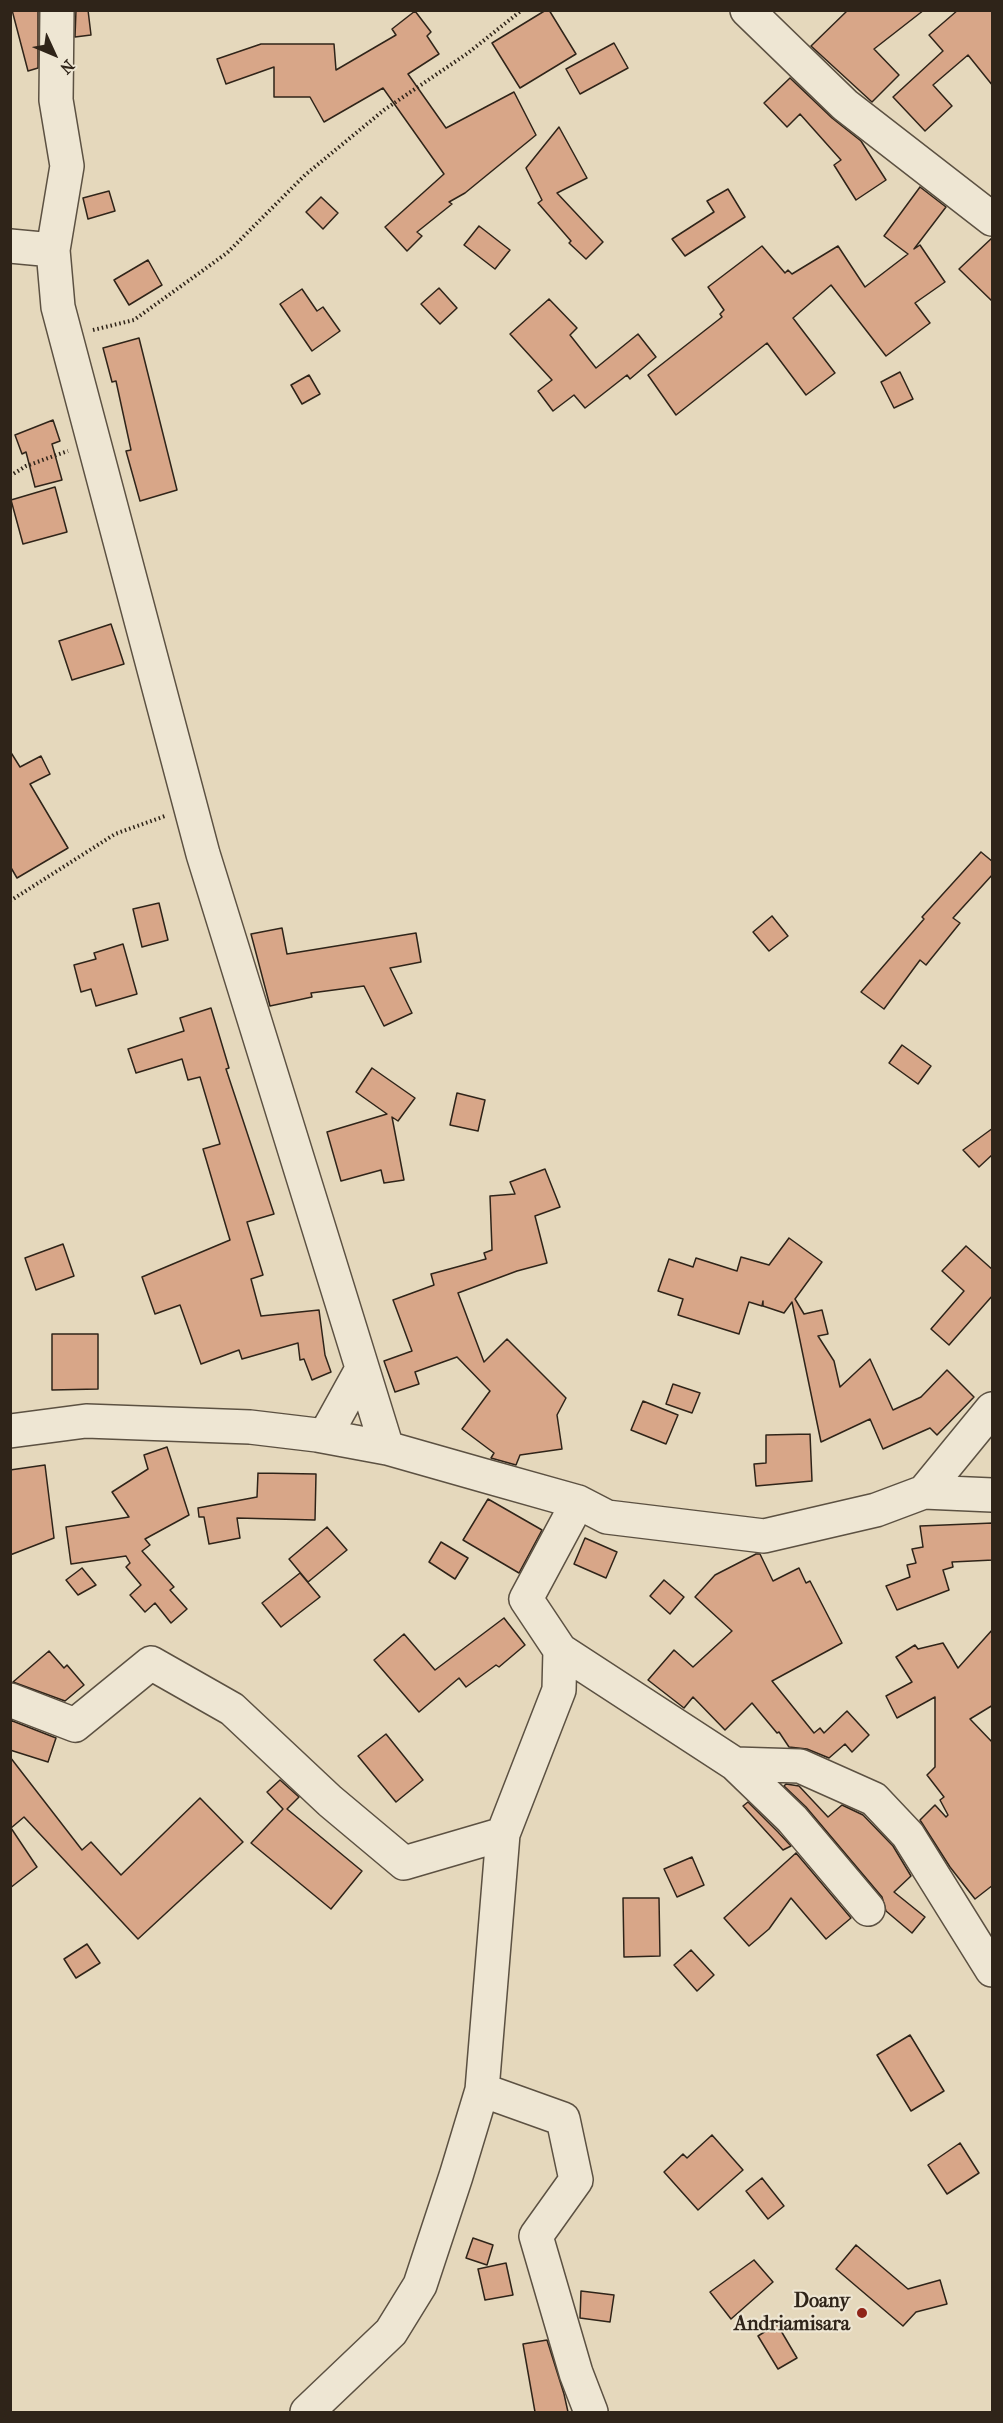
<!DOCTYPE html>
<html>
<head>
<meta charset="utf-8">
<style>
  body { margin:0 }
  #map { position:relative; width:1003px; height:2423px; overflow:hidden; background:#e5d8bc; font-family:"IM FELL French Canon",serif }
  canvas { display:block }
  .frame { position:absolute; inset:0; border:12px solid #2f2419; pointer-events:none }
  .north { position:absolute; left:24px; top:24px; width:60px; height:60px; -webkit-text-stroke:4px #eee6d3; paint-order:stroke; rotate:134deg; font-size:16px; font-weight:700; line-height:24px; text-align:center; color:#2f2419 }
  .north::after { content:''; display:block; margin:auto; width:21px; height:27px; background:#2f2419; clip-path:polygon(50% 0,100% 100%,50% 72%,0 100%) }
</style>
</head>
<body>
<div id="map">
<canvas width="1003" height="2423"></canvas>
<div class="frame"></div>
<div class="north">N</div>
</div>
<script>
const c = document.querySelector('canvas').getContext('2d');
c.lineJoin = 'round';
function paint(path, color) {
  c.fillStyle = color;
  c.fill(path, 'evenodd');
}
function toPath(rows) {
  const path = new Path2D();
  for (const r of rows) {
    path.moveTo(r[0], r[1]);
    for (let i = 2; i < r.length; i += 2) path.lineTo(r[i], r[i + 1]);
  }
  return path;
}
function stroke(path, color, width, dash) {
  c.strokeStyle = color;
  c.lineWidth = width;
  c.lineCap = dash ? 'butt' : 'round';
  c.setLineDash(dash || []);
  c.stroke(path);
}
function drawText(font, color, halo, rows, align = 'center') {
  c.font = font + ' "IM FELL French Canon",serif';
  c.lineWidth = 4.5;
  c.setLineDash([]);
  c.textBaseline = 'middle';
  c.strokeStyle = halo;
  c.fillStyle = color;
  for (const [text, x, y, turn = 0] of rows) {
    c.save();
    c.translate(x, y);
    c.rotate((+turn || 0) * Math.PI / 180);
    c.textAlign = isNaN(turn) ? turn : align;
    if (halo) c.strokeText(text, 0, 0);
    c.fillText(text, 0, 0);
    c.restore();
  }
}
const building = toPath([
  [12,10,38,10,38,68,28,71,12,10],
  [76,10,88,10,91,35,75,37,76,10],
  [546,10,549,10,576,54,520,88,492,43,546,10],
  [848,10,924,10,874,49,899,75,872,102,811,46,848,10],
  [958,10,993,10,993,86,968,55,933,85,952,106,925,131,893,97,943,51,929,35,958,10],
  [415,11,431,32,427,36,439,54,408,74,446,128,514,92,536,135,465,193,449,202,452,204,417,232,422,236,407,251,385,227,444,174,383,88,324,122,310,97,274,97,274,67,226,84,217,59,261,44,334,44,336,70,396,35,392,29,415,11],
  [614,43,628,68,580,94,566,69,614,43],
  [790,78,832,118,861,141,886,180,856,200,834,165,841,160,800,114,787,127,764,103,790,78],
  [559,127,587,178,557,193,603,242,586,259,569,243,571,241,538,203,542,200,526,168,559,127],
  [920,187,946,207,914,249,920,245,945,282,915,303,930,323,886,356,831,285,793,318,835,373,806,395,767,343,676,415,648,375,722,317,720,314,724,310,708,287,762,246,785,273,788,270,792,274,838,246,865,287,908,254,884,236,920,187],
  [728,189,745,217,685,256,672,239,714,212,707,201,728,189],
  [109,191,115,211,88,219,83,198,109,191],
  [321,197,338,213,323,229,306,212,321,197],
  [479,226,510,250,495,269,464,245,479,226],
  [993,237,993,302,959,269,993,237],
  [148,260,162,285,129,305,114,280,148,260],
  [439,288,457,308,440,324,421,304,439,288],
  [302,289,317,311,323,307,340,331,312,351,280,304,302,289],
  [549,299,577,328,570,335,596,368,638,334,656,357,630,379,627,375,585,408,574,395,553,411,538,391,552,380,510,334,549,299],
  [139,338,177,490,140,501,126,451,131,450,116,381,112,382,103,348,139,338],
  [900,372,913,399,894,408,881,382,900,372],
  [309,375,320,394,302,404,291,385,309,375],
  [53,420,60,441,52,444,62,480,35,487,26,452,22,454,15,435,53,420],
  [55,487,67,532,23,544,11,500,55,487],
  [111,624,124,664,72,680,59,641,111,624],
  [10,751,20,767,41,756,50,774,30,784,68,848,17,878,10,866,10,751],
  [981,852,993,862,993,874,953,918,960,923,926,965,920,960,884,1009,861,992,924,919,922,917,981,852],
  [159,903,168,940,142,947,133,909,159,903],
  [772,916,788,936,769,951,753,932,772,916],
  [282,928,287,954,416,933,421,962,390,968,412,1013,384,1026,364,986,311,993,312,997,270,1006,251,934,282,928],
  [123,944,137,994,96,1006,91,989,81,992,74,965,96,959,94,953,123,944],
  [211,1008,229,1068,226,1069,274,1214,247,1222,263,1275,251,1279,261,1316,319,1310,325,1355,331,1372,312,1380,304,1359,300,1360,298,1343,242,1359,239,1350,201,1364,180,1305,155,1314,142,1277,230,1240,203,1149,220,1144,200,1077,188,1080,182,1059,136,1073,128,1049,184,1031,180,1018,211,1008],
  [902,1045,931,1066,918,1084,889,1063,902,1045],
  [372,1068,415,1098,398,1121,392,1117,404,1180,384,1183,381,1170,341,1181,327,1132,387,1114,356,1092,372,1068],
  [457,1093,485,1100,478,1131,450,1125,457,1093],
  [993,1128,993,1154,979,1167,963,1150,993,1128],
  [545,1169,560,1207,535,1216,547,1263,517,1271,458,1293,484,1362,507,1339,566,1398,557,1415,562,1449,520,1455,516,1465,491,1458,494,1453,462,1429,490,1391,457,1357,415,1372,419,1384,395,1392,384,1361,412,1351,393,1300,434,1285,431,1274,486,1259,484,1253,492,1250,490,1196,515,1194,510,1182,545,1169],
  [789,1238,822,1262,795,1299,804,1314,822,1310,828,1334,818,1336,834,1361,840,1387,870,1359,893,1410,921,1397,947,1370,974,1397,937,1435,930,1428,883,1449,870,1419,821,1442,792,1302,784,1313,763,1306,763,1301,762,1306,749,1302,739,1334,678,1315,683,1299,658,1291,669,1259,693,1267,696,1258,737,1271,741,1257,769,1265,789,1238],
  [63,1244,74,1276,36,1290,25,1258,63,1244],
  [966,1246,993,1270,993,1295,949,1345,931,1329,964,1291,942,1271,966,1246],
  [52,1334,98,1334,98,1389,52,1390,52,1334],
  [673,1384,700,1393,692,1413,666,1404,673,1384],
  [643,1401,678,1415,666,1444,631,1430,643,1401],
  [810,1434,812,1481,756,1486,754,1464,766,1463,766,1435,810,1434],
  [167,1447,189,1515,145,1539,150,1545,142,1551,174,1587,170,1590,187,1609,171,1623,155,1603,145,1612,130,1595,141,1585,126,1567,130,1563,126,1556,71,1564,66,1527,129,1517,112,1492,148,1469,144,1455,167,1447],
  [45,1465,54,1538,10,1555,10,1470,45,1465],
  [258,1473,316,1474,315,1520,237,1518,240,1538,209,1544,204,1517,199,1517,198,1508,257,1497,258,1473],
  [488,1499,542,1530,519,1573,463,1540,488,1499],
  [993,1523,993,1560,952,1562,953,1567,943,1570,949,1590,897,1610,886,1586,910,1577,907,1565,916,1563,912,1549,923,1547,920,1526,993,1523],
  [327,1527,347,1550,308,1582,289,1559,327,1527],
  [585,1538,617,1552,606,1578,574,1564,585,1538],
  [441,1542,468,1558,455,1579,429,1562,441,1542],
  [756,1554,760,1554,773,1581,799,1568,806,1583,810,1581,842,1643,772,1681,814,1733,820,1728,824,1733,847,1711,869,1735,852,1752,845,1744,829,1758,807,1749,789,1747,779,1732,777,1733,752,1703,725,1730,693,1697,684,1708,648,1680,674,1650,693,1667,732,1631,695,1597,715,1575,756,1554],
  [82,1568,96,1585,78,1595,66,1580,82,1568],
  [300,1573,320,1597,281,1627,262,1603,300,1573],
  [664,1580,684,1597,670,1614,650,1596,664,1580],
  [504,1618,525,1645,499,1667,496,1665,466,1687,459,1678,419,1712,374,1660,404,1634,435,1670,504,1618],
  [993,1629,993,1705,970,1719,993,1743,993,1885,975,1899,950,1867,920,1820,935,1805,946,1817,948,1815,940,1800,944,1797,927,1775,935,1767,935,1697,897,1718,886,1696,912,1682,896,1657,915,1645,918,1649,943,1643,958,1668,993,1629],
  [49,1651,64,1668,67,1665,84,1685,65,1701,13,1682,49,1651],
  [10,1720,56,1738,48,1762,10,1750,10,1720],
  [386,1734,423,1780,396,1802,358,1756,386,1734],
  [10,1757,82,1850,91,1842,121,1875,200,1798,243,1842,138,1939,24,1817,11,1828,37,1867,10,1888,10,1757],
  [280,1780,299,1797,287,1809,362,1871,331,1909,251,1843,283,1809,267,1792,280,1780],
  [786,1784,799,1786,828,1817,842,1805,863,1815,893,1846,911,1876,894,1892,925,1917,912,1933,886,1911,882,1897,806,1807,784,1786,786,1784],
  [748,1802,778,1832,791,1846,783,1850,743,1806,748,1802],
  [796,1853,851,1918,826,1939,791,1898,769,1929,749,1946,724,1918,796,1853],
  [692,1857,704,1885,677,1897,664,1869,692,1857],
  [623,1898,659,1898,660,1956,624,1957,623,1898],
  [87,1944,100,1963,76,1978,64,1959,87,1944],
  [691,1950,714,1975,697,1991,674,1965,691,1950],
  [910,2035,944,2091,911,2111,877,2055,910,2035],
  [712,2135,743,2170,698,2210,664,2172,683,2154,687,2158,712,2135],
  [960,2143,979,2173,947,2194,928,2165,960,2143],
  [762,2178,784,2206,768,2219,746,2191,762,2178],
  [473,2238,493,2245,487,2265,466,2258,473,2238],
  [856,2245,908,2289,940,2280,947,2304,916,2312,903,2326,836,2269,856,2245],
  [754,2260,773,2282,731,2319,710,2292,754,2260],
  [506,2263,513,2295,485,2300,478,2269,506,2263],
  [581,2291,614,2295,610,2322,580,2318,581,2291],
  [777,2324,797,2358,778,2369,758,2336,777,2324],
  [547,2340,564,2394,568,2412,535,2412,523,2344,547,2340]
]);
paint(building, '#d8a688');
stroke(building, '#2f2419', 1.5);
const minor = toPath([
  [57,10,56,100,67,166,53,250,58,307,203,854,387,1448],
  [747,10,845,105,992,219],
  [10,246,53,250],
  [10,1431,86,1421,250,1427,317,1435,387,1448,482,1475,578,1502,607,1517,764,1536,876,1510,924,1492,992,1495],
  [325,1436,362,1369],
  [924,1492,992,1409],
  [560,1650,735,1764,800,1766,874,1799,908,1835,992,1970],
  [10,1700,75,1725,151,1663,232,1709,330,1801,404,1863,503,1834],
  [735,1764,792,1819,868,1909],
  [482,2090,563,2119,576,2180,536,2236,576,2373,591,2412],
  [307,2412,391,2332,420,2285,456,2176,482,2090,503,1834,559,1690,560,1650,526,1599,578,1502]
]);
stroke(minor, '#5c5142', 36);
stroke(toPath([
  [93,330,134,320,227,253,305,175,384,110,468,53,522,10],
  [10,476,26,466,68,451],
  [10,901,115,834,165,816]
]), '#2f2419', 4, [1.5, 3]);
stroke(minor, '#eee6d3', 33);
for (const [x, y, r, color] of [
  [862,2313,6,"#8f2418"]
]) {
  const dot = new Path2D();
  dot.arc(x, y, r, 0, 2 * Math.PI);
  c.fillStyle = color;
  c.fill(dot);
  stroke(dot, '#eee6d3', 2);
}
drawText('bold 20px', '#2f2419', '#eee6d3', [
  ["Doany",850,2302],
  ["Andriamisara",850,2325]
], 'right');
</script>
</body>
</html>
